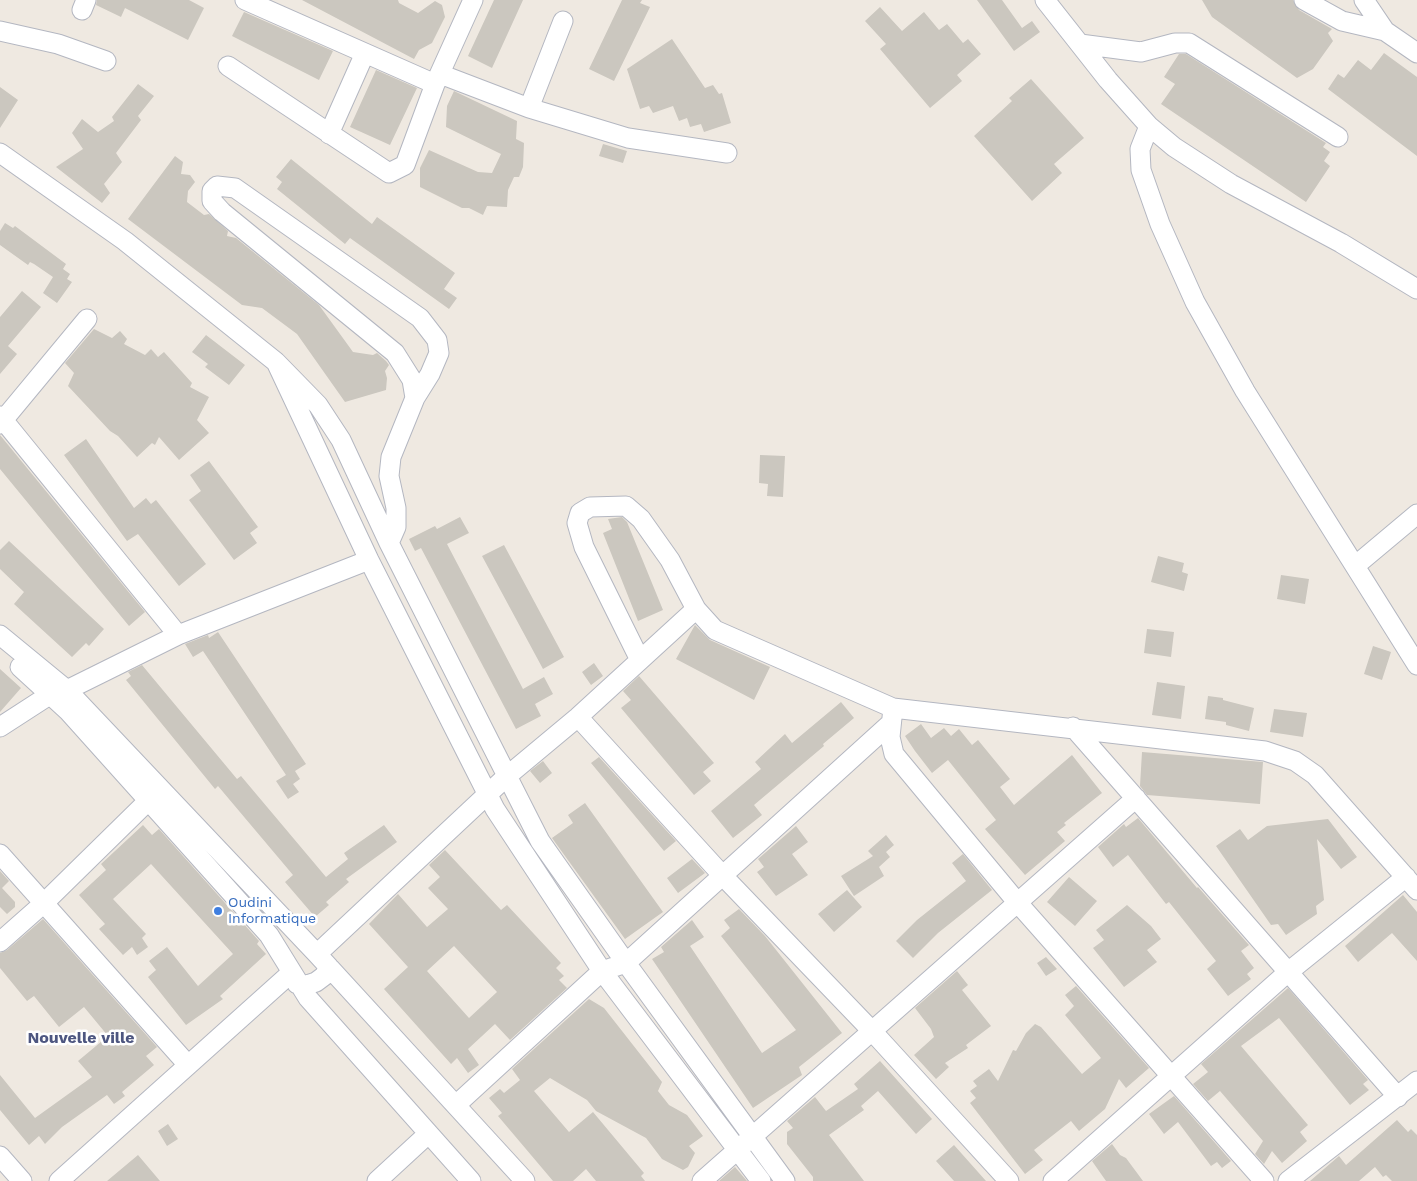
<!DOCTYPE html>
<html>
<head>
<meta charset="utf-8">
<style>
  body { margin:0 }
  canvas { display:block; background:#efe9e1 }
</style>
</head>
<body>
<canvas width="1417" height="1181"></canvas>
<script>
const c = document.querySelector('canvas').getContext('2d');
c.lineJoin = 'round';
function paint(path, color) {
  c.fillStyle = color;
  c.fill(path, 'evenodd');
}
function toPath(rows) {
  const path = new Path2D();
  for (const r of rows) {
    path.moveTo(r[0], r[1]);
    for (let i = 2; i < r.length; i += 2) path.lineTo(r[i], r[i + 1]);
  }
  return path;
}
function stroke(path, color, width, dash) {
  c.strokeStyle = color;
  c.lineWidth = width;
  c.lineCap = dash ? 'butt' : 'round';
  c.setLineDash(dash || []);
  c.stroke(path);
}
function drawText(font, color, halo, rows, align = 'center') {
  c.font = font + ' "Work Sans",sans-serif';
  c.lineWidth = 5;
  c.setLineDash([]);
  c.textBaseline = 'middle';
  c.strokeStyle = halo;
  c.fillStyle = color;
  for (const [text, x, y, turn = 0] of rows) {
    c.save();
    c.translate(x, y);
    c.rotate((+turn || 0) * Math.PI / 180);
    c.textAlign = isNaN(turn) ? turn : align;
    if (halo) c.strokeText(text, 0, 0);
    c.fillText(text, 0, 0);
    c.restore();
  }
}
paint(toPath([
  [97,0,189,0,204,8,188,40,125,8,121,17,96,5],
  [302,0,398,0,399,3,418,13,435,1,442,5,445,17,432,43,419,50,414,59],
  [494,0,523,0,492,68,468,56],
  [622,0,642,0,640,3,650,7,614,81,589,69],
  [977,0,1002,0,1022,28,1032,21,1040,32,1014,51],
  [1202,0,1293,0,1299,10,1332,29,1328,33,1333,41,1313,69,1297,78,1212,17],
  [880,7,902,31,924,12,939,30,947,24,963,43,968,39,981,54,957,75,962,81,930,108,880,49,886,44,865,21],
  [244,12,333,51,319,80,232,36],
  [672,39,705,88,713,85,719,94,722,93,731,123,704,132,701,124,690,127,687,118,679,121,673,106,653,113,649,106,640,109,627,69],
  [1384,53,1417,77,1417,156,1328,89,1338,74,1344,78,1358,60,1371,70],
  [1179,54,1186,54,1326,143,1323,147,1330,152,1324,161,1330,166,1306,202,1161,104,1175,84,1164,77],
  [376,70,417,88,390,145,350,127],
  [1031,79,1084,138,1054,164,1062,173,1032,201,974,136,1012,101,1009,98],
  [138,84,154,96,138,116,141,120,116,153,122,162,104,184,110,193,102,203,56,167,83,149,72,133,82,119,98,132,114,121,112,117],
  [0,87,18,100,0,128],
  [454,91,517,121,516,139,524,143,523,167,519,177,514,177,508,190,507,207,487,206,483,215,469,208,462,208,420,187,420,168,429,150,478,172,492,173,501,154,446,127,447,106],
  [603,144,627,151,623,163,599,156],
  [175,156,183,162,181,174,190,175,195,182,188,191,187,202,204,215,209,214,228,231,227,236,236,238,319,305,353,352,373,355,377,353,386,361,389,365,385,371,387,378,386,390,345,402,297,334,262,308,242,305,128,219],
  [291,159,372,224,377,217,455,273,444,289,457,298,449,309,350,238,345,244,277,189,282,182,276,177],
  [5,223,13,228,15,226,66,264,63,269,70,274,67,279,72,282,57,303,43,293,53,277,34,264,30,262,28,265,0,245,0,231],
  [22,291,41,307,8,346,17,354,0,374,0,317],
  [94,329,112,338,120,331,127,339,124,344,145,355,151,349,158,357,164,352,192,383,190,387,209,397,197,420,209,433,179,460,159,437,155,445,152,443,137,457,118,436,110,431,68,386,74,373,65,363],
  [206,335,245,365,229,385,205,367,208,364,192,352],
  [0,435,145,612,129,626,0,469],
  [86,439,134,508,146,498,151,504,156,500,206,564,179,586,138,534,127,541,64,455],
  [760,455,785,456,783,497,767,496,768,484,759,483],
  [209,461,258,527,250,533,257,543,234,560,189,500,201,491,190,475],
  [460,517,469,533,447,544,523,689,544,677,553,694,535,704,541,716,516,729,421,548,415,551,409,539,435,526,437,529],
  [622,517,627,522,663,610,638,621,603,533,612,529,608,519],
  [9,541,104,629,89,646,86,643,72,657,14,604,24,592,0,569,0,550],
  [504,545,564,657,543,669,482,556],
  [1158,556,1184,563,1182,572,1188,574,1184,591,1151,582],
  [1281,575,1309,579,1305,604,1277,599],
  [695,625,710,640,770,667,754,700,676,659],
  [1147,629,1174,632,1171,657,1144,653],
  [218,632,306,764,295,771,300,779,293,784,299,792,288,799,276,781,286,775,203,651,193,657,185,644,208,635,209,638],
  [1373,646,1391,652,1382,680,1364,674],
  [594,663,603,676,591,685,582,672],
  [142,665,237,779,241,776,326,877,348,859,344,853,384,825,397,842,346,879,349,882,326,902,329,905,315,917,285,882,293,875,218,786,215,789,126,680,131,676,128,672],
  [0,669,21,688,0,712],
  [639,676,714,763,703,772,711,781,694,795,621,708,631,700,623,691],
  [1157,682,1185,686,1181,719,1152,715],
  [1208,696,1223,698,1223,700,1254,708,1249,731,1226,725,1226,722,1205,719],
  [841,702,854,718,823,744,824,746,754,805,762,815,733,838,711,811,761,769,755,762,785,734,792,743],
  [1274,709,1307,713,1303,737,1270,732],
  [921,724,931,738,944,728,951,736,959,729,972,745,978,740,1010,779,1000,787,1014,805,1072,755,1102,793,1064,823,1066,825,1057,832,1065,841,1025,875,985,829,996,820,948,760,932,773,915,751,905,736],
  [1142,752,1263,762,1260,804,1147,795,1140,786],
  [599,757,676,841,664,851,591,763],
  [543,761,552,773,540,783,530,771],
  [585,803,663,912,625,939,552,838,573,823,568,815],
  [1138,818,1197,888,1198,887,1249,945,1241,951,1254,968,1247,974,1251,979,1228,996,1207,969,1216,961,1169,902,1166,904,1128,855,1113,867,1098,847,1124,824,1126,827],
  [1328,819,1357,857,1341,869,1317,839,1324,900,1316,906,1317,914,1286,935,1278,924,1271,925,1216,846,1240,829,1248,840,1267,826],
  [143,825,152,835,159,829,259,941,257,944,266,954,220,996,223,999,186,1025,148,977,156,970,149,961,167,947,198,986,233,954,151,864,113,899,146,934,142,938,148,947,137,955,132,947,123,955,99,929,105,924,79,895,106,870,101,864],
  [796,826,808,842,792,854,808,875,776,896,757,872,764,867,758,859],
  [886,835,894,845,886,852,890,857,879,867,884,876,854,896,841,876,873,856,868,851],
  [445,850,501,910,507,905,561,963,556,968,564,976,559,980,567,988,510,1040,495,1024,468,1049,479,1065,468,1073,457,1058,451,1064,384,989,408,967,369,924,398,894,427,927,448,909,428,888,440,877,429,865],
  [454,946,497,992,469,1018,427,971],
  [963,854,992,890,938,933,913,958,896,941,917,920,966,881,952,863],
  [692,859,705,873,678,893,667,878],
  [0,871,9,881,2,888,15,902,15,907,7,914,0,907],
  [1069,877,1097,901,1075,926,1047,902],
  [847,890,862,907,834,932,818,914],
  [1403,895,1417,912,1417,961,1392,933,1358,962,1345,946],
  [1127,905,1151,926,1161,939,1147,950,1157,962,1124,987,1093,948,1104,940,1096,930],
  [739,909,765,936,842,1033,799,1067,802,1075,753,1108,652,959,664,952,661,947,692,920,704,937,690,946,762,1053,796,1030,721,936,730,928,724,920],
  [43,919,157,1047,146,1056,154,1065,122,1092,125,1096,114,1104,107,1095,62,1127,45,1144,39,1136,29,1145,0,1110,0,1075,35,1118,92,1077,78,1061,108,1036,84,1007,59,1027,34,996,27,1001,0,968,0,953,7,950],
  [1046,957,1057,969,1046,976,1037,963],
  [957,971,968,985,962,990,991,1026,966,1045,968,1048,945,1063,949,1067,936,1079,914,1055,934,1037,931,1029,915,1008],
  [1076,986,1149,1068,1126,1088,1119,1079,1105,1109,1079,1131,1071,1121,1034,1150,1043,1160,1025,1174,970,1103,976,1098,970,1091,977,1086,973,1081,989,1069,998,1081,1013,1050,1016,1051,1026,1033,1035,1024,1041,1027,1082,1074,1101,1058,1065,1015,1074,1006,1065,995],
  [1288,988,1368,1080,1363,1084,1369,1090,1350,1105,1279,1018,1241,1046,1308,1125,1300,1132,1307,1141,1282,1163,1272,1151,1264,1164,1255,1154,1263,1141,1220,1091,1208,1101,1193,1084,1208,1072,1201,1064],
  [589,999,604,1008,662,1082,658,1091,669,1105,687,1115,703,1136,689,1146,695,1153,688,1167,683,1170,662,1159,646,1138,596,1111,587,1100,550,1078,534,1091,569,1132,593,1112,644,1173,641,1176,645,1181,596,1181,586,1169,573,1181,553,1181,498,1116,502,1113,489,1098,500,1089,504,1093,520,1080,512,1069],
  [880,1061,932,1119,916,1134,878,1091,861,1106,864,1110,829,1135,864,1181,813,1181,813,1177,787,1144,787,1132,793,1128,787,1121,815,1097,826,1111,858,1089,854,1084],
  [1174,1096,1231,1161,1222,1168,1217,1162,1211,1166,1178,1122,1164,1134,1149,1114],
  [1397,1120,1408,1132,1411,1129,1417,1135,1417,1181,1392,1181,1386,1175,1383,1177,1375,1167,1359,1181,1310,1181,1339,1156,1346,1165],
  [168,1124,178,1139,167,1146,158,1131],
  [1112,1144,1120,1155,1126,1158,1143,1181,1106,1181,1092,1161],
  [954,1145,986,1181,954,1181,936,1161],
  [138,1155,160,1181,107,1181],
  [735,1167,747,1181,719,1181]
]), '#cbc7bf');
const minor = toPath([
  [245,0,435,84],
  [1045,0,1108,80,1149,126,1174,147,1231,184,1341,243,1417,289],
  [1304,0,1342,21,1385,31,1417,53],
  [1364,0,1385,31],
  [82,10,86,0],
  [0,31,58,44,106,61],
  [1080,44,1141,52,1175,43,1189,43,1338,137],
  [228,66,389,173,405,165,435,84,473,0],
  [440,74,529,108,628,138,727,153],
  [529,108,563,21],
  [1149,126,1140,149,1141,170,1160,224,1195,302,1245,391,1417,665],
  [329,134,365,53],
  [0,153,125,241,276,362],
  [0,416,178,635],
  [0,424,87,319],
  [389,543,396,527,396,508,389,476,391,457,415,398,412,380,395,353,222,212,212,201,212,191,217,186,235,188,420,318,437,340,439,353,430,374,415,398],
  [1355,566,1417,514],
  [0,635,67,690,84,708,317,954,525,1181],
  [640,660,584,547,577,523,580,513,590,507,626,506,641,519,670,560,696,609,715,630,893,708,1265,751,1295,761,1315,775,1417,890],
  [20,667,68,711,269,935,308,998,471,1181],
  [893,708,890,737,894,754,1017,902,1264,1181],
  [578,717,723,876,872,1031,1009,1181],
  [0,727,51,694,67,690,178,635,369,560],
  [1073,727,1398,1097],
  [0,854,188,1065],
  [0,942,44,903,148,801],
  [317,954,506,777,578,717,696,609],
  [297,984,307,985,316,982,324,976,329,967],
  [456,1105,602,971,626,963,891,723],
  [0,1156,22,1181],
  [59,1181,291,973],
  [377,1181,428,1134],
  [702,1181,1136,798],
  [761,1181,602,971,495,809,369,560,276,362,318,405,341,440,389,543,540,841,626,963,785,1181],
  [1053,1181,1287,973,1406,877],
  [1288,1181,1417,1081]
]);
stroke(minor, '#b4b7c1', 21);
stroke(minor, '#fff', 19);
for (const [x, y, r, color] of [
  [218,911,5,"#3f7fe0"]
]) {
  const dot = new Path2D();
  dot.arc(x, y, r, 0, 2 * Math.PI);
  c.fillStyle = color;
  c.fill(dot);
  stroke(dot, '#fff', 2);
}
drawText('14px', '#366cbe', '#fff', [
  ["Oudini",228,903],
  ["Informatique",228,919]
], 'left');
drawText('bold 16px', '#4d5680', '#fff', [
  ["Nouvelle ville",81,1038]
]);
</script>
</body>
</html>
